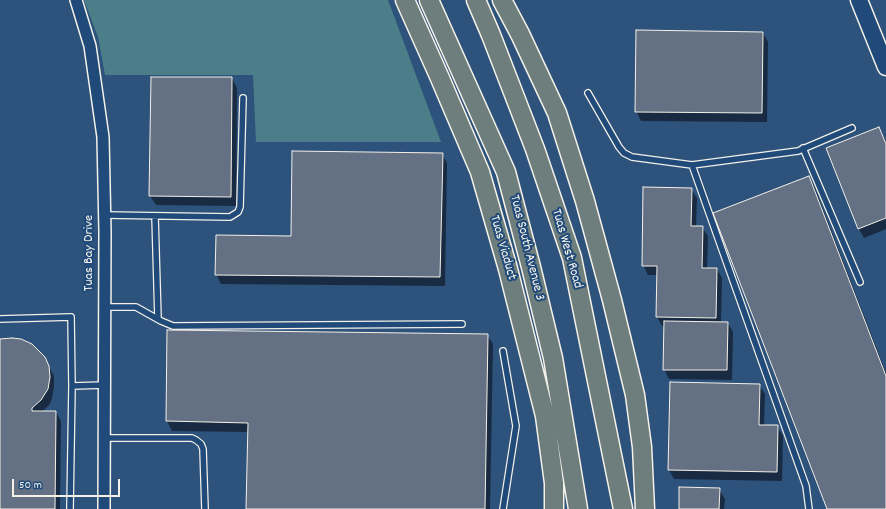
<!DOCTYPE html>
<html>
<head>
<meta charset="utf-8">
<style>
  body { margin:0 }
  #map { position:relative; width:886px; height:509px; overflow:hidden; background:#2d527c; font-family:Dekko,sans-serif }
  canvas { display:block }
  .scale { position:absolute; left:12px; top:479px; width:108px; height:18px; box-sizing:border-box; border:2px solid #f4f1e8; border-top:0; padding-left:5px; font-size:12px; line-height:14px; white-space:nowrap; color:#f4f1e8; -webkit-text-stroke:3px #1f4a7a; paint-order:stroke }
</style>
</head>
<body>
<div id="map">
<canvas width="886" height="509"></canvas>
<div class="scale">50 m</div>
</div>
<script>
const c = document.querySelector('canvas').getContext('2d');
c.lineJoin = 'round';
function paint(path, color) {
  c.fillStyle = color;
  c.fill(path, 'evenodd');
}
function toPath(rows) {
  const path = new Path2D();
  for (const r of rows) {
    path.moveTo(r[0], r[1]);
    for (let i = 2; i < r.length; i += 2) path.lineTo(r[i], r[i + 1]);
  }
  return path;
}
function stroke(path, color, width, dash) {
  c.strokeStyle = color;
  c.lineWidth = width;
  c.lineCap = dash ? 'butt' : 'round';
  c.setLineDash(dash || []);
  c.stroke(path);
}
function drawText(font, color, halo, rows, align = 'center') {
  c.font = font + ' Dekko,sans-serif';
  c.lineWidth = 4;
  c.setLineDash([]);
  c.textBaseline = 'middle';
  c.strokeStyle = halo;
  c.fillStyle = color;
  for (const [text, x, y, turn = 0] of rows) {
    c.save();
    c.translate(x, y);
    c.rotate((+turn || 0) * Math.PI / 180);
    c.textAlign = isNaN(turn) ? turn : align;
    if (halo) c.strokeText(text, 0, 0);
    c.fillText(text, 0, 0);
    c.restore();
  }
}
paint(toPath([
  [84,0,388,0,441,142,256,142,253,75,105,75,98,37]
]), '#4c7e8a');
paint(toPath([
  [763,33,768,42,767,122,641,121,636,111],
  [152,78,232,78,237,88,236,206,156,205,150,196],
  [879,128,886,142,886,229,864,238,859,229],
  [442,154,447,163,445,286,221,284,216,274,291,237],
  [809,177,814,186,886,373,886,509,828,509],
  [691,189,697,198,696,227,702,227,708,236,707,269,717,269,722,278,721,323,728,323,733,332,732,380,669,379,664,369,665,326,662,326,657,317,658,275,648,275,643,265],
  [168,331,487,335,493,344,490,509,247,509,249,432,172,431,167,421],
  [0,340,46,361,54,376,54,387,52,398,50,404,42,412,56,412,61,421,60,509,0,509],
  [671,383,759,385,765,394,764,426,777,426,783,436,782,481,674,479,669,470],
  [719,489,725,499,724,509,680,509]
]), '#0007');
const building = toPath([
  [636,30,763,32,762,113,635,112,636,30],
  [151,77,232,77,231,197,149,196,151,77],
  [879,127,886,144,886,218,858,229,826,148,879,127],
  [292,151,443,153,440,277,215,275,216,235,291,236,292,151],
  [809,176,886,376,886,509,827,509,713,213,809,176],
  [643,187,692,188,691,226,703,226,702,268,717,268,716,318,656,317,657,266,642,266,643,187],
  [664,321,728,322,727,370,663,370,664,321],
  [167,330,488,334,485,509,246,509,248,423,166,421,167,330],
  [12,338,21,339,32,344,45,357,49,366,50,377,48,389,41,400,32,408,32,411,56,411,55,509,0,509,0,339,12,338],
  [670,382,760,384,759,425,778,425,777,472,668,470,670,382],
  [679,487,720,488,719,509,679,509,679,487]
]);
paint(building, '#647083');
stroke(building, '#f4f1e8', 1);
const lane = toPath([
  [588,93,619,147,624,153,632,157,692,165,798,151,852,128],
  [803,148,860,282],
  [692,165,806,486,809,509],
  [105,215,230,217,238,212,240,207,243,98],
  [155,216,158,319],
  [105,307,136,307,161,321,173,326,462,324],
  [0,319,71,317,72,386,70,509],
  [72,386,105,385],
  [105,438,192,438,196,440,201,444,203,449,205,509],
  [503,509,516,426,503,351]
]);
const street = toPath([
  [76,0,90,46,103,137,105,232,104,509]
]);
const secondary = toPath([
  [859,0,886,67]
]);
const primary = toPath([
  [405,0,439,76,480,172,508,269,545,416,554,483,554,509],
  [429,0,506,172,531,267,553,358,578,509],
  [476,0,491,35,535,149,572,258,623,509],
  [502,0,520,34,557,113,585,201,612,300,635,395,642,447,645,509]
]);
stroke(lane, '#f4f1e8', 8);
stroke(street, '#f4f1e8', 14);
stroke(secondary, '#f4f1e8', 19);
stroke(primary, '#f4f1e8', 21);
stroke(lane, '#1f4a7a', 5.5);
stroke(street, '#1f4a7a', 11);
stroke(secondary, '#1f4a7a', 16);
stroke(primary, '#6d7e7c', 18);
drawText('14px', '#f4f1e8', '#1f4a7a', [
  ["Tuas Viaduct",502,248,74],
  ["Tuas South Avenue 3",526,248,76],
  ["Tuas West Road",566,249,74],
  ["Tuas Bay Drive",90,253,-90]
]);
</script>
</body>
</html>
